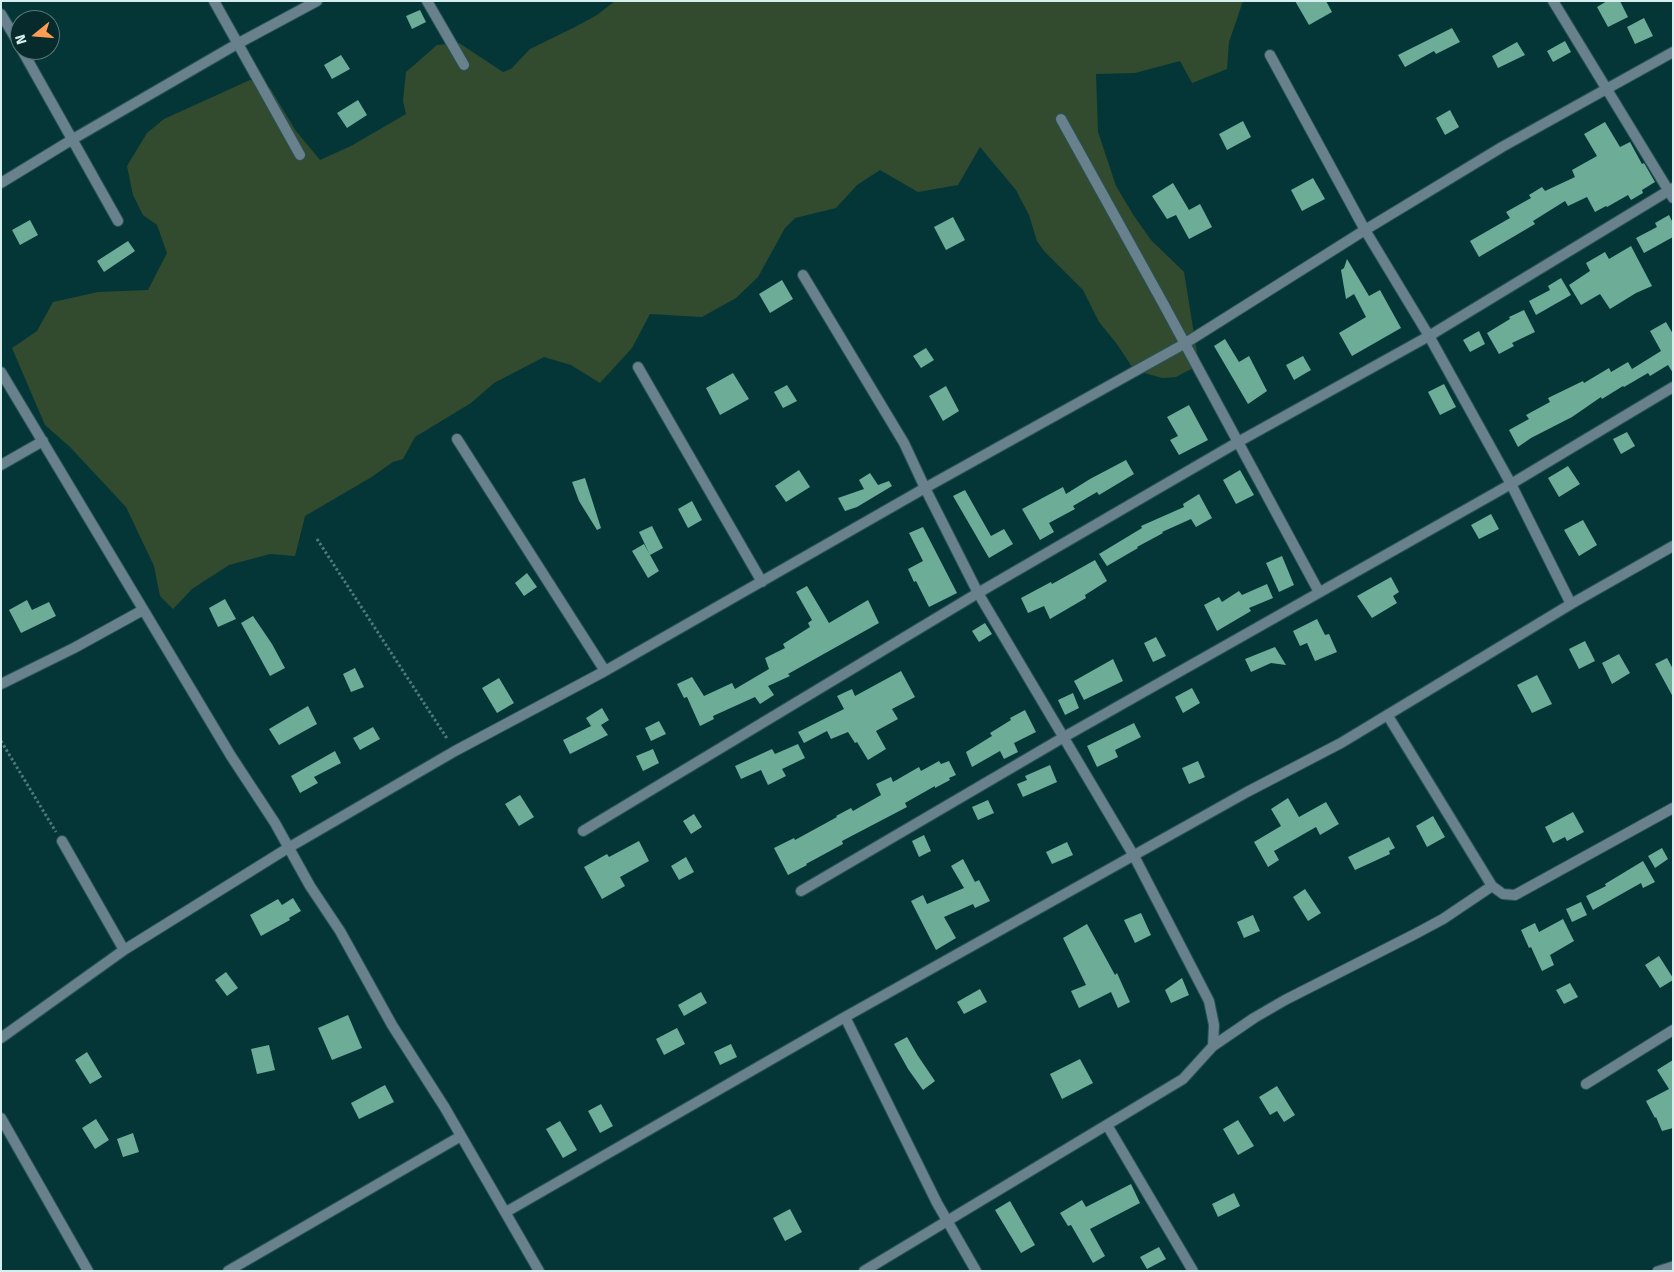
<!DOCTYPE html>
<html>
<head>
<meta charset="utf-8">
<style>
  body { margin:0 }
  #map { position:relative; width:1674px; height:1272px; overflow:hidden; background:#043638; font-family:"Fira Sans",sans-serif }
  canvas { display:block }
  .frame { position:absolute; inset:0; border:2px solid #d7eeef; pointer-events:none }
  .north { position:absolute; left:10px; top:10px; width:50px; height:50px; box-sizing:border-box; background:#072b2c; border:1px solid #5a797a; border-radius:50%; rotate:253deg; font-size:14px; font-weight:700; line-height:20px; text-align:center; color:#d7eeef }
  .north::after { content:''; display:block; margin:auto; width:18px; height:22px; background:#fd9d54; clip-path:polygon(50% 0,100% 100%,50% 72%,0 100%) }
</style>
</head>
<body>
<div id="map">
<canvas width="1674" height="1272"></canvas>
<div class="frame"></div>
<div class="north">N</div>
</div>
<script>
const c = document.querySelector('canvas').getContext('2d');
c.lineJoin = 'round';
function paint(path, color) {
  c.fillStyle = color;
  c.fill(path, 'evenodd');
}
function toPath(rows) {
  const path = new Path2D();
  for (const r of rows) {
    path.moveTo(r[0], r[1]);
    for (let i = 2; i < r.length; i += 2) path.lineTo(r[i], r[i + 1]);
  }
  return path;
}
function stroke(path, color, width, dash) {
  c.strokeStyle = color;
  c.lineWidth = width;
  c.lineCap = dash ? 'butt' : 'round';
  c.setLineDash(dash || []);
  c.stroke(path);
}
paint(toPath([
  [615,1,1243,1,1229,42,1227,69,1192,83,1180,61,1135,73,1096,74,1098,132,1116,186,1134,216,1151,240,1184,272,1199,365,1176,377,1162,378,1134,370,1117,344,1099,322,1083,290,1044,251,1037,241,1029,215,1016,190,980,147,958,185,918,192,880,170,857,185,836,208,795,218,785,228,758,277,736,298,702,317,650,314,632,348,600,383,571,365,544,357,494,383,471,403,415,437,403,459,393,462,370,478,305,516,295,556,270,554,229,565,192,589,173,609,160,596,154,566,126,507,70,447,45,425,12,348,37,331,53,302,98,292,148,290,167,253,157,225,143,215,133,195,127,166,147,133,164,119,250,80,270,88,296,131,320,160,351,146,406,114,403,101,406,72,437,45,459,43,503,72,511,69,530,49,575,27,597,15]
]), '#324b2f');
paint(toPath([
  [1295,1,1326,1,1332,12,1309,25],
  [1607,1,1620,1,1628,17,1608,27,1597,7],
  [420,10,426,22,412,29,406,16],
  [1644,18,1653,36,1635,44,1627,27],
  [1452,28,1460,42,1436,54,1434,51,1405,67,1398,55],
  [1565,41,1571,52,1553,62,1547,51],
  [1517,42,1525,55,1498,68,1492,56],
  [341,55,350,69,332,79,324,65],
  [358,100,367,115,347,128,337,113],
  [1450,110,1459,127,1445,135,1436,118],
  [1243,121,1251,137,1227,150,1219,134],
  [1605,122,1620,147,1630,142,1642,164,1644,163,1655,182,1642,190,1643,193,1631,200,1628,195,1607,207,1606,206,1595,212,1587,197,1568,206,1565,201,1533,221,1535,224,1479,257,1470,241,1510,218,1506,212,1531,198,1529,195,1542,187,1545,191,1575,177,1572,170,1597,156,1584,134],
  [1313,178,1325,199,1302,211,1291,190],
  [1173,183,1189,210,1200,204,1212,227,1189,239,1176,215,1167,219,1152,196],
  [1669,215,1673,223,1673,237,1644,253,1636,238,1657,227,1655,223],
  [953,217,965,240,946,250,934,227],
  [30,220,38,235,20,245,12,230],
  [128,241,135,251,104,272,97,261],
  [1631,246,1652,286,1636,293,1610,309,1600,294,1581,305,1569,285,1590,271,1586,263,1605,252,1609,259],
  [1347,259,1369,296,1380,290,1401,328,1352,356,1339,333,1366,317,1354,294,1346,299,1341,270,1344,268],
  [1561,278,1571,295,1536,315,1529,301,1550,290,1548,286],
  [782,280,793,299,770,313,759,294],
  [1524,310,1535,332,1512,343,1514,346,1499,354,1487,333,1510,319,1509,317],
  [1666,322,1673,334,1673,373,1668,365,1650,376,1648,373,1624,387,1623,386,1602,399,1601,397,1572,417,1531,438,1518,447,1509,430,1529,419,1526,415,1550,402,1548,398,1583,381,1584,383,1609,368,1611,372,1628,362,1632,369,1661,351,1650,331],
  [1479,331,1485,344,1470,352,1463,340],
  [1225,339,1239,362,1249,356,1267,391,1248,404,1214,346],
  [926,348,934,360,921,368,913,356],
  [1303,356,1311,370,1294,380,1286,365],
  [733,373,749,399,720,415,706,388],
  [1444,384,1456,407,1440,415,1428,392],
  [787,385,797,401,783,408,774,392],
  [946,386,959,411,943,421,929,396],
  [1189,405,1208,440,1179,455,1170,440,1178,436,1167,417],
  [1627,432,1635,446,1621,454,1613,439],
  [1126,460,1134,474,1099,495,1097,492,1073,506,1075,509,1049,523,1054,532,1040,540,1022,509,1063,487,1066,494,1090,479],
  [1568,466,1580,484,1559,497,1548,478],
  [799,470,810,487,786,502,775,486],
  [1240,470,1254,495,1236,504,1223,480],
  [870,473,878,485,889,481,892,486,857,507,845,511,838,498,864,489,859,480],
  [585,478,601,528,597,530,579,501,572,482],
  [965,490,991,536,1004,529,1013,544,989,558,953,496],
  [1199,494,1212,518,1196,527,1191,519,1162,532,1163,533,1137,547,1138,548,1107,566,1099,554,1142,528,1141,526,1184,507,1183,504],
  [692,501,702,520,688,528,678,509],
  [1491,514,1499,529,1479,539,1471,525],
  [1583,520,1597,545,1579,556,1564,530],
  [652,526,663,548,650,555,639,532],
  [923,527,957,593,929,607,916,581,914,582,908,569,923,561,909,533],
  [644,544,659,571,648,578,632,551],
  [1282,556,1294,585,1279,592,1266,563],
  [1095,560,1107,581,1085,595,1086,598,1050,619,1044,606,1028,613,1021,598,1051,582,1052,584],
  [527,573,537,587,524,596,515,583],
  [1391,577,1399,592,1393,596,1397,603,1372,618,1357,596],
  [1267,584,1273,598,1249,608,1251,611,1217,631,1204,605,1219,597,1222,602,1239,591,1242,595],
  [807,586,829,623,868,600,879,623,788,674,790,676,768,686,774,695,760,704,755,697,713,716,714,719,700,726,687,697,684,698,677,684,692,677,704,696,732,683,735,689,769,669,765,658,785,648,783,644,810,627,808,623,812,620,796,592],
  [225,599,236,619,218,627,209,608],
  [27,600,32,610,49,602,56,616,21,633,9,610],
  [253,616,272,644,285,668,270,676,241,623],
  [1317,619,1325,635,1329,634,1337,652,1315,661,1307,643,1300,646,1293,631],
  [985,623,992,634,979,642,972,631],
  [1156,637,1166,656,1153,662,1144,643],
  [1585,641,1595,661,1579,669,1569,649],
  [1275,647,1286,665,1271,663,1251,672,1245,659],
  [1619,654,1630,673,1612,684,1602,663],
  [1667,658,1673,669,1673,697,1655,664],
  [1113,659,1123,681,1084,700,1074,681],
  [355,668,364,687,351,692,343,674],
  [901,671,915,697,892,709,898,719,876,731,886,749,868,760,857,742,855,743,848,732,831,739,827,731,804,743,798,732,844,709,837,696,852,689,855,696],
  [1537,675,1552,704,1532,713,1517,685],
  [499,678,514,703,497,713,482,688],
  [1192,688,1200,703,1183,713,1175,697],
  [1073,693,1079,708,1065,715,1058,700],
  [308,706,317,724,279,745,269,729],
  [602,708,609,720,601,725,608,735,570,754,563,740,591,726,586,718],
  [1025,710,1036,732,1014,743,1018,752,1004,759,1000,751,972,767,966,752,992,736,990,733,1011,720,1010,718],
  [659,721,666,734,651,741,645,728],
  [1134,723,1141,737,1115,750,1118,757,1097,767,1087,746],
  [373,727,380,739,360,750,353,738],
  [798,744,805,758,782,769,786,776,768,785,761,770,741,779,735,766,772,749,775,754],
  [653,749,659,763,643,771,636,756],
  [335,751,341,763,314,777,318,783,300,793,291,776],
  [939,761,941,764,949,761,956,775,949,778,950,780,935,788,935,786,905,803,907,807,842,841,843,844,806,864,807,865,788,875,774,848,794,838,795,840,837,817,836,816,851,808,853,811,881,795,876,784,891,777,893,782,919,767,921,771],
  [1198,761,1205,777,1189,784,1182,768],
  [1050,765,1057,782,1023,797,1017,784,1027,780,1025,776],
  [520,795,534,817,519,826,505,804],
  [1288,798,1299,817,1326,802,1339,824,1320,835,1316,827,1274,851,1279,860,1268,867,1254,842,1281,826,1271,809],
  [988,800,994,813,978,820,972,807],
  [1573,812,1584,832,1567,841,1565,837,1553,843,1545,827],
  [694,814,702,827,691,834,683,821],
  [1433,816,1445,837,1427,847,1416,826],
  [924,835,931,851,919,857,912,841],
  [1389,837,1395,848,1389,851,1390,854,1355,870,1348,857],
  [639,841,649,861,620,877,625,886,602,899,584,867,607,854,609,857],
  [1067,842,1073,855,1052,864,1046,852],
  [1662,848,1668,859,1655,868,1648,856],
  [686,857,694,872,679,880,671,866],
  [963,859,975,882,979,880,990,901,975,908,973,904,944,917,956,938,936,950,911,901,923,895,927,904,964,888,951,866],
  [1643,861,1655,882,1643,888,1641,883,1593,910,1586,896,1606,886,1605,884],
  [1305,889,1321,913,1308,921,1293,897],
  [293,898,301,911,289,918,290,920,261,936,250,915,278,899,282,905],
  [1581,902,1587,915,1572,922,1566,909],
  [1141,913,1151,935,1135,943,1124,920],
  [1253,915,1260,931,1244,938,1237,922],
  [1563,919,1574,941,1550,955,1554,965,1542,971,1531,947,1529,948,1521,930,1535,923,1539,932],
  [1087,924,1115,975,1117,973,1130,1002,1118,1008,1111,992,1079,1008,1071,991,1086,985,1063,938],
  [1659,956,1673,978,1673,980,1660,988,1645,965],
  [226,972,238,988,227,996,215,980],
  [1182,978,1189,995,1171,1003,1165,990],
  [1570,983,1578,997,1564,1004,1556,990],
  [980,989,987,1002,964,1014,957,1002],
  [701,992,707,1003,684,1016,678,1005],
  [348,1015,362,1048,332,1060,318,1028],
  [677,1028,685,1044,664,1055,656,1039],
  [907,1037,918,1056,935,1081,923,1090,908,1069,894,1044],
  [731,1044,737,1057,720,1065,714,1052],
  [269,1045,275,1070,257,1074,251,1049],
  [87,1052,102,1077,90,1084,75,1060],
  [1080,1059,1093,1083,1062,1099,1050,1074],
  [1673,1060,1673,1128,1662,1131,1656,1117,1655,1118,1646,1101,1669,1089,1657,1070],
  [385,1085,394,1102,359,1119,351,1103],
  [1277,1086,1295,1115,1284,1122,1277,1111,1270,1115,1259,1097],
  [601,1104,613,1126,600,1133,588,1111],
  [96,1119,109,1140,95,1149,82,1128],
  [1238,1120,1254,1146,1238,1155,1223,1129],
  [560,1121,577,1150,563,1158,546,1129],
  [133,1133,139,1152,123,1157,117,1139],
  [1131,1184,1140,1203,1090,1229,1105,1256,1093,1263,1071,1225,1068,1226,1060,1213,1082,1200,1086,1207],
  [1234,1193,1240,1206,1218,1217,1212,1204],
  [1010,1201,1035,1245,1021,1253,995,1210],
  [790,1209,802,1232,785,1241,773,1218],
  [1159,1247,1166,1259,1147,1269,1140,1257]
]), '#6dad97');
const service = toPath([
  [1657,1271,1673,1266]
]);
const minor = toPath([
  [214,1,300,155],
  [427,1,464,65],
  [1553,1,1673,198],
  [1,14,20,46],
  [22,50,118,221],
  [1270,55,1365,230,1429,336,1511,484,1571,604],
  [1061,119,1164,305,1319,592],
  [1,183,73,139,237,44,317,1],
  [803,275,904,443,925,488,978,593,1134,856,1209,1001,1214,1025,1213,1046,1183,1079,864,1271],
  [638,367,762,582],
  [1,372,231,756,275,823,310,886,340,931,392,1025,445,1108,539,1271],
  [457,439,605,671],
  [1,465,43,441],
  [1,684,74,648,143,610],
  [1388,716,1492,886,1503,894,1515,895,1673,808],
  [583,831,978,593,1238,442,1429,336,1673,188],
  [62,841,124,950],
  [801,891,1064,737,1511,484,1673,387],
  [845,1017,937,1203,976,1271],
  [1,1038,124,950,288,848,455,751,605,671,925,488,1184,344,1365,230,1502,147,1673,52],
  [1213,1046,1254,1018,1285,1000,1415,934,1443,919,1492,886],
  [1586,1084,1673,1030],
  [1,1118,88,1271],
  [1107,1125,1193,1271],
  [506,1212,845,1017,1247,792,1341,743,1571,604,1673,546],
  [228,1271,461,1136]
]);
stroke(service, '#265355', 11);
stroke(minor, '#265355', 12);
stroke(toPath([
  [317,539,448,740],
  [1,741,56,832]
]), '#50797a', 3, [2.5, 2.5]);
stroke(service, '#68818c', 9);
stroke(minor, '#68818c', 10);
</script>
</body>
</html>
